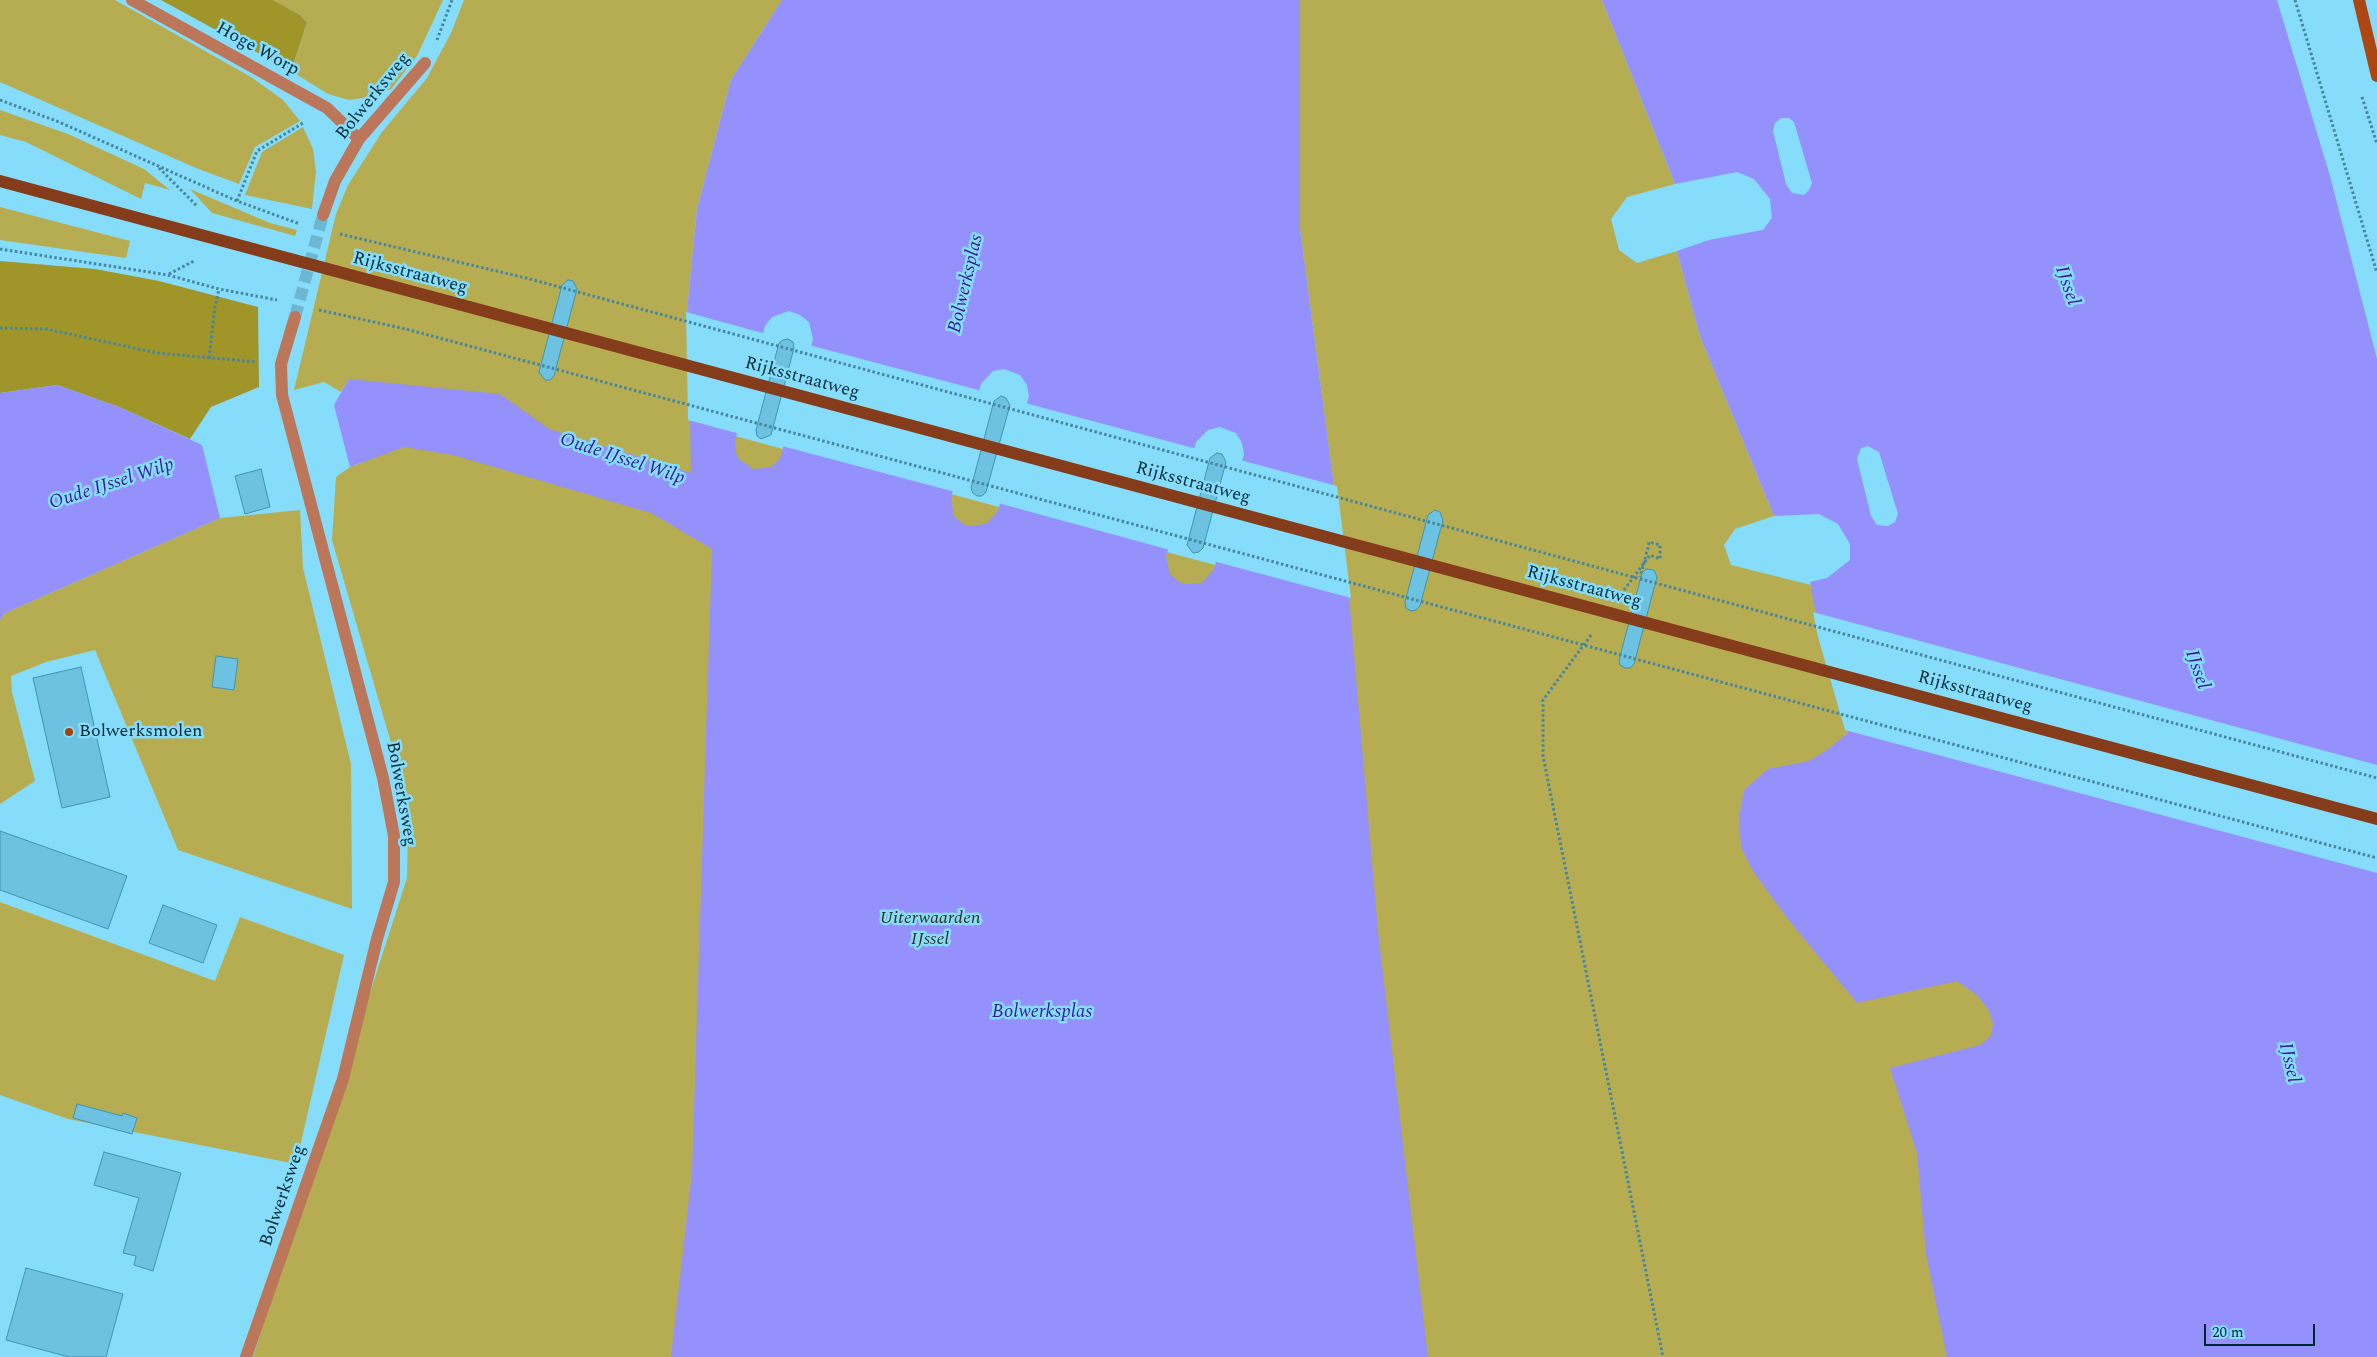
<!DOCTYPE html>
<html>
<head>
<meta charset="utf-8">
<style>
  body { margin:0 }
  #map { position:relative; width:2377px; height:1357px; overflow:hidden; background:#86dcfb; font-family:Spectral,serif }
  canvas { display:block }
  .scale { position:absolute; left:2204px; top:1324px; width:111px; height:22px; box-sizing:border-box; border:2px solid #022834; border-top:0; padding-left:6px; font-size:15px; line-height:18px; white-space:nowrap; color:#022834; -webkit-text-stroke:4px #86dcfb; paint-order:stroke }
</style>
</head>
<body>
<div id="map">
<canvas width="2377" height="1357"></canvas>
<div class="scale">20 m</div>
</div>
<script>
const c = document.querySelector('canvas').getContext('2d');
c.lineJoin = 'round';
function paint(path, color) {
  c.fillStyle = color;
  c.fill(path, 'evenodd');
}
function toPath(rows) {
  const path = new Path2D();
  for (const r of rows) {
    path.moveTo(r[0], r[1]);
    for (let i = 2; i < r.length; i += 2) path.lineTo(r[i], r[i + 1]);
  }
  return path;
}
function stroke(path, color, width, dash) {
  c.strokeStyle = color;
  c.lineWidth = width;
  c.lineCap = dash ? 'butt' : 'round';
  c.setLineDash(dash || []);
  c.stroke(path);
}
function drawText(font, color, halo, rows, align = 'center') {
  c.font = font + ' Spectral,serif';
  c.lineWidth = 5;
  c.setLineDash([]);
  c.textBaseline = 'middle';
  c.strokeStyle = halo;
  c.fillStyle = color;
  for (const [text, x, y, turn = 0] of rows) {
    c.save();
    c.translate(x, y);
    c.rotate((+turn || 0) * Math.PI / 180);
    c.textAlign = isNaN(turn) ? turn : align;
    if (halo) c.strokeText(text, 0, 0);
    c.fillText(text, 0, 0);
    c.restore();
  }
}
paint(toPath([
  [0,0,115,0,251,77,283,100,300,121,255,147,239,184,196,168,0,82],
  [273,0,443,0,417,56,391,89,370,97,349,100,328,94,291,71,307,22,300,15],
  [464,0,782,0,731,80,697,209,688,302,690,424,1349,601,1300,229,1300,0,1602,0,1675,184,1627,197,1611,219,1619,250,1637,263,1677,251,1700,336,1774,516,1735,529,1724,545,1731,565,1811,585,1820,636,1848,733,1844,736,2000,1023,2071,1357,253,1357,407,878,408,828,394,753,332,540,336,477,350,467,364,462,349,379,341,392,324,382,294,390,336,214,348,185,382,132,427,78,451,33],
  [0,110,68,134,144,169,170,190,145,183,141,199,26,142,0,135],
  [303,127,313,149,316,172,312,209,245,195,262,152],
  [190,189,270,223,297,230,295,236,212,213],
  [0,207,130,241,126,258,0,240],
  [300,510,303,568,351,764,352,909,178,850,95,650,46,662,11,676,12,692,35,781,0,804,0,620,5,613,220,518],
  [0,902,215,981,240,917,344,955,296,1164,68,1119,0,1095]
]), '#b6ad53');
paint(toPath([
  [161,0,273,0,300,15,307,22,291,71],
  [0,261,95,269,159,281,258,307,259,387,211,407,190,439,119,407,57,385,0,393]
]), '#a09529');
paint(toPath([
  [782,0,1300,0,1300,229,1350,608,1378,931,1428,1357,671,1357,692,1172,712,549,651,513,453,455,404,447,350,467,334,405,349,379,500,394,549,429,691,473,688,302,697,209,731,80],
  [789,311,800,315,809,322,813,339,780,459,771,467,753,469,739,459,736,453,735,441,765,326,772,317],
  [1004,369,1020,375,1027,385,1029,396,998,511,986,524,969,526,963,524,954,516,951,498,981,384,993,371],
  [1220,427,1236,433,1242,443,1244,454,1214,569,1202,583,1184,584,1179,582,1170,574,1166,557,1196,442,1208,430],
  [1602,0,2277,0,2330,176,2377,359,2377,1357,1947,1357,1926,1254,1917,1153,1890,1068,1980,1045,1991,1036,1993,1023,1988,1009,1977,995,1957,981,1857,1003,1787,918,1753,871,1741,847,1739,817,1744,790,1768,769,1809,761,1827,750,1848,733,1820,636,1810,582,1827,578,1850,560,1850,544,1838,524,1819,514,1774,516,1700,336,1677,251,1709,240,1763,230,1772,218,1770,199,1754,179,1737,172,1675,184],
  [57,385,119,407,202,445,220,518,5,613,0,620,0,393]
]), '#9490fc');
paint(toPath([
  [1781,118,1789,118,1794,122,1812,183,1809,190,1804,195,1792,193,1786,184,1773,131,1775,123],
  [686,312,766,334,740,434,688,420],
  [809,345,982,391,955,492,782,446],
  [1025,403,1197,449,1170,550,998,503],
  [1868,446,1879,452,1898,514,1895,522,1888,526,1877,525,1871,516,1857,459,1861,448],
  [1240,460,1337,486,1351,598,1213,561],
  [1813,612,2377,765,2377,873,1845,730,1818,637]
]), '#86dcfb');
const building = toPath([
  [568,280,573,281,577,289,554,376,550,380,545,380,539,372,562,285,568,280],
  [788,339,793,342,794,348,771,435,761,439,757,436,756,430,779,343,783,340,788,339],
  [1001,396,1006,398,1010,405,986,492,982,496,977,496,973,493,971,488,994,401,1001,396],
  [1217,453,1222,454,1226,462,1203,548,1199,552,1193,553,1187,545,1210,458,1217,453],
  [261,469,270,507,245,514,235,476,261,469],
  [1435,510,1440,512,1443,520,1420,606,1416,610,1411,611,1406,608,1405,602,1428,515,1435,510],
  [1646,569,1654,570,1657,577,1634,664,1630,668,1625,668,1620,665,1619,660,1642,573,1646,569],
  [216,656,238,659,234,690,212,687,216,656],
  [81,667,110,797,62,808,33,678,81,667],
  [0,831,127,876,108,929,0,890,0,831],
  [163,905,217,925,203,963,149,943,163,905],
  [77,1104,122,1116,123,1113,137,1118,132,1134,73,1118,77,1104],
  [104,1152,181,1173,153,1271,134,1265,136,1256,123,1253,139,1198,94,1185,104,1152],
  [26,1268,123,1294,106,1357,69,1357,6,1340,26,1268]
]);
paint(building, '#6cc2e0');
stroke(building, '#3e96b3', 1);
stroke(toPath([
  [295,317,323,215]
]), '#6cb8d3', 12, [12, 6]);
stroke(toPath([
  [2295,0,2377,273],
  [437,40,452,0],
  [2362,97,2377,144],
  [0,100,59,122,237,201,300,224],
  [159,168,197,206],
  [237,201,257,151,303,123],
  [340,234,526,278,2377,778],
  [0,249,168,275,219,289,277,300],
  [169,274,194,261],
  [319,310,406,329,2377,858],
  [0,328,46,329,157,353,257,362],
  [209,358,215,307,219,289],
  [1624,590,1650,555,1660,559,1660,545,1649,542,1648,548,1640,577],
  [1591,635,1543,700,1543,756,1663,1357]
]), '#47869c', 3, [2.5, 2.5]);
stroke(toPath([
  [132,0,327,108,359,139],
  [323,215,335,181,359,139,425,63],
  [246,1357,343,1079,377,939,394,882,394,836,383,778,282,395,281,364,295,317]
]), '#bc775a', 12);
stroke(toPath([
  [2359,0,2377,76]
]), '#ad4711', 12);
stroke(toPath([
  [0,181,2377,819]
]), '#853c1a', 12);
for (const [x, y, r, color] of [
  [69,732,5,"#a54209"]
]) {
  const dot = new Path2D();
  dot.arc(x, y, r, 0, 2 * Math.PI);
  c.fillStyle = color;
  c.fill(dot);
  stroke(dot, '#86dcfb', 2);
}
drawText('18px', '#022834', '#86dcfb', [
  ["Hoge Worp",257,50,29],
  ["Bolwerksweg",374,97,-51],
  ["Rijksstraatweg",410,274,15],
  ["Rijksstraatweg",802,379,15],
  ["Rijksstraatweg",1193,484,15],
  ["Rijksstraatweg",1584,588,15],
  ["Rijksstraatweg",1975,693,15],
  ["Bolwerksweg",400,794,80],
  ["Bolwerksweg",284,1196,-71]
]);
drawText('18px', '#022834', '#86dcfb', [
  ["Bolwerksmolen",79,732]
], 'left');
drawText('italic 18px', '#33301a', '#86dcfb', [
  ["Uiterwaarden",930,919],
  ["IJssel",930,940]
]);
drawText('italic 19px', '#391a98', '#86dcfb', [
  ["Bolwerksplas",967,284,-77],
  ["IJssel",2066,286,71],
  ["Oude IJssel Wilp",622,460,18],
  ["Oude IJssel Wilp",112,485,-18],
  ["IJssel",2196,670,71],
  ["Bolwerksplas",1042,1013],
  ["IJssel",2288,1063,77]
]);
</script>
</body>
</html>
